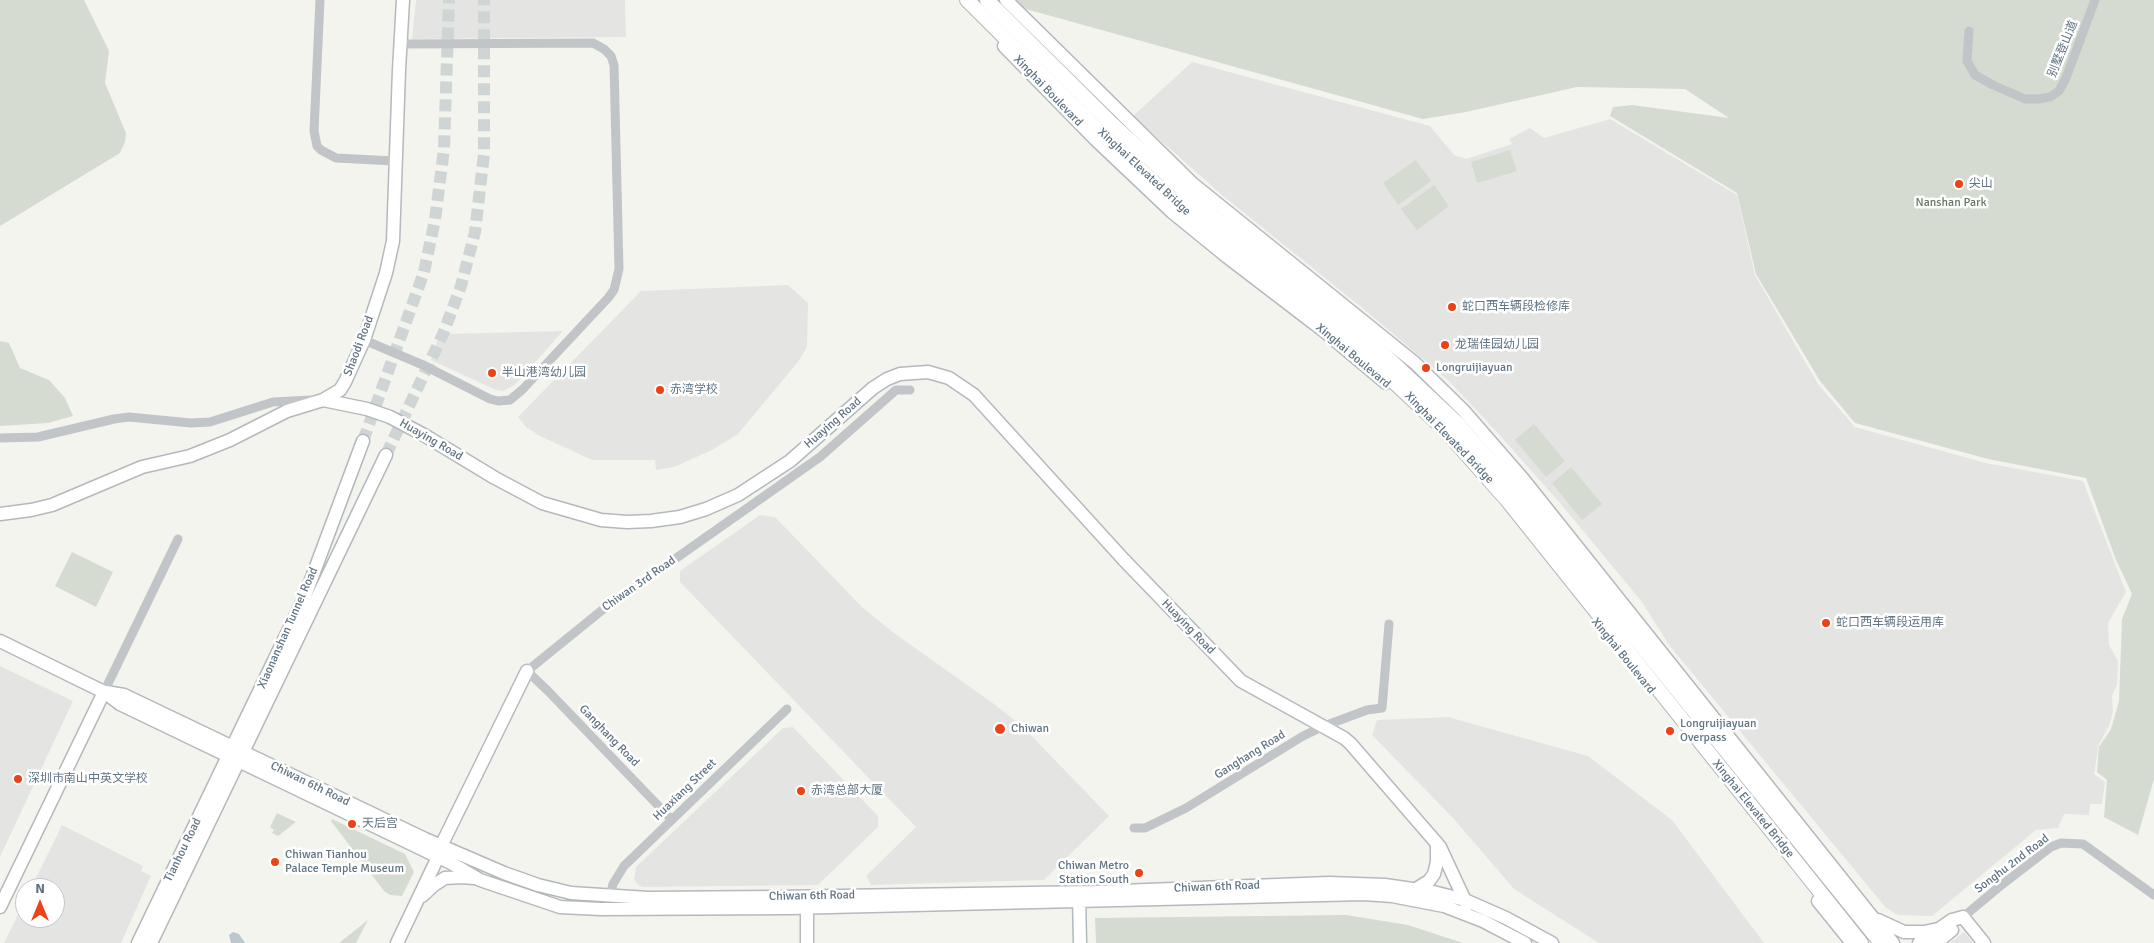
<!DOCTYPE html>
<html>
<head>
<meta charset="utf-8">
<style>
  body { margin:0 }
  #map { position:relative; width:2154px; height:943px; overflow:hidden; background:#f4f4ef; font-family:Signika,sans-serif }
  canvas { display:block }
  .north { position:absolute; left:15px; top:878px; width:50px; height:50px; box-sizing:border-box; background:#fff; border:1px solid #c0c7cd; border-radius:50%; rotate:0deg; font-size:14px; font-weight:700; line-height:20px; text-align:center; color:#617482 }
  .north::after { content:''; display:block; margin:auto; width:18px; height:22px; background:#ec4217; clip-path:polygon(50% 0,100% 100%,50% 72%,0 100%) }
</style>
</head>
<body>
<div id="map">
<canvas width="2154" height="943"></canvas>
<div class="north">N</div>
</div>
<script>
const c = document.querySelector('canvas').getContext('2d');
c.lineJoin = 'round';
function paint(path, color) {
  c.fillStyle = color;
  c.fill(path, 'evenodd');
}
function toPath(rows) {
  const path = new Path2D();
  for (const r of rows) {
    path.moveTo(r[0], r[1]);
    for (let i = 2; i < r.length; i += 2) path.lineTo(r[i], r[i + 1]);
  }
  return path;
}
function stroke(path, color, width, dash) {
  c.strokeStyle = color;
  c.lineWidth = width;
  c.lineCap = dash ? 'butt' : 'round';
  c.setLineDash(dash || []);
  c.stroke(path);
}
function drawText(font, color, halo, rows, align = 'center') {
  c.font = font + ' Signika,"Noto Sans SC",sans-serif';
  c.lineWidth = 5;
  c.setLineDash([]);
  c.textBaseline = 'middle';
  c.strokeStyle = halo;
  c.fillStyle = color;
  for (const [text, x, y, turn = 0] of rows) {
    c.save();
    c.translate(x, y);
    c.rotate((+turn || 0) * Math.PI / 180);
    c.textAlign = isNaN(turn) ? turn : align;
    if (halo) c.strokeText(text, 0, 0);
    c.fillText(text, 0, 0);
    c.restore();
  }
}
paint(toPath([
  [416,0,625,0,626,37,412,39],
  [1192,62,1430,126,1454,155,1466,159,1512,144,1509,139,1530,128,1544,138,1610,119,1737,195,1755,275,1818,384,1855,427,1986,463,2083,481,2126,592,2108,623,2109,645,2118,661,2117,685,2112,696,2113,712,2109,726,2099,744,2094,774,2105,782,2102,804,2090,804,2089,815,2064,814,2058,828,2036,830,1932,916,1898,915,1886,908,1669,645,1642,602,1560,503,1495,430,1450,382,1366,311,1222,195,1133,116],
  [788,285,808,303,807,347,798,362,738,434,712,450,674,467,656,470,655,460,592,460,540,436,526,427,518,417,641,291],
  [563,331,515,385,503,391,496,390,431,360,437,341,444,334],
  [760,515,775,517,862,607,894,633,994,704,1022,726,1109,816,1044,880,871,885,866,876,916,827,680,582,680,571],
  [0,666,73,701,0,857],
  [1448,717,1588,756,1672,820,1764,943,1599,943,1514,889,1453,818,1372,735,1377,720],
  [793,727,878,816,878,827,818,885,642,887,637,884,634,879,636,867,783,728],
  [62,825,143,866,141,871,151,876,121,943,4,943,25,900,25,918,55,918,55,888,31,888],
  [1964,932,1973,943,1950,943]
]), '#e4e5e3');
paint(toPath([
  [0,0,84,0,109,51,105,83,126,133,125,142,120,153,0,226],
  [1014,0,2154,0,2154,779,2138,835,2104,817,2107,780,2097,772,2099,747,2111,729,2119,701,2122,619,2132,594,2116,560,2086,478,1988,459,1855,423,1820,381,1756,274,1737,193,1610,116,1613,107,1632,105,1729,118,1685,89,1577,87,1466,112,1423,119,1022,8],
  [1510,150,1517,171,1477,183,1471,162],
  [1416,160,1431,181,1398,205,1383,183],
  [1434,185,1449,206,1417,230,1401,209],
  [0,341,9,343,20,368,49,380,65,398,73,416,48,423,0,426],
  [1534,424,1565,461,1546,477,1515,440],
  [1571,467,1602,504,1582,520,1552,483],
  [72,552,113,572,96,607,55,586],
  [277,813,296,822,278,836,272,833,274,830,270,827],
  [332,819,405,854,414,872,402,896,390,895,384,891,331,821],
  [1346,915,1408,925,1463,943,1096,943,1095,918],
  [368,920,356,943,339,943]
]), '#d5dbd0');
paint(toPath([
  [233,932,239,934,245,943,231,943,229,935]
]), '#bcc8cd');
stroke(toPath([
  [363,441,424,272,435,220,444,149,449,0],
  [386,455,443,334,461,286,475,232,484,154,484,0]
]), '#cfd4d4', 12, [12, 6]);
const secondary = toPath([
  [1006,0,1193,184,1415,363,1463,410,1523,479,1893,943],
  [1004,46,1096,140,1172,212,1226,256,1324,331,1386,383],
  [323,400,367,409],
  [0,514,31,510,52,505,142,467,190,456,230,440,287,411,323,400,340,390,345,382,364,340,386,273,393,241,399,70,403,0],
  [1124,560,1241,681,1344,738,1350,743,1440,847,1467,905],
  [0,641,104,692,120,704,451,863,480,880,560,907,601,909,789,908,1364,894,1392,896,1444,906,1483,921,1525,943],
  [106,692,124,695,425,839,504,873,538,885,571,893,648,898,776,897,1095,892,1329,883,1385,885,1433,892,1465,900,1506,918,1552,943],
  [1416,889,1429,881,1434,874,1437,862,1437,843],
  [1079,894,1080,943],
  [422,896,434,885,445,878,463,877,473,878],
  [807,899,807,943],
  [1818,901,1852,943],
  [0,907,104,692],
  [1963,917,1984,943],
  [1878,920,1904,932,1924,932,1943,928],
  [138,943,305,596,363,441],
  [151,943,386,455],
  [397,943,438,857,441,846,527,671],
  [1919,943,1952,920,1963,917],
  [1936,943,1952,930]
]);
const primary = toPath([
  [967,0,1105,137,1170,197,1365,355,1445,430,1507,500,1861,943],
  [987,0,1113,125,1211,215,1371,342,1456,422,1516,490,1881,943]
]);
stroke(secondary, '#b3b9bd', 15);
stroke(primary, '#b4b8bc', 16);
stroke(toPath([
  [320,0,314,131,317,146,321,150,336,158,395,161],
  [1969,31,1967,61,1975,75,1993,85,2025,99,2038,99,2050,97,2059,91,2066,78,2095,0],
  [364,340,423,365,490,399,498,401,510,400,523,389,608,298,614,290,619,269,614,65,611,56,604,49,593,43,400,44],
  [0,438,38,437,114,419,129,417,191,423,210,422,273,402,311,400],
  [104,692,178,539],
  [672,820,548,691,527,671,601,611,820,457,896,390,910,390],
  [1134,828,1145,828,1186,808,1303,736,1324,726,1367,710,1382,708,1389,624],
  [610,896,613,884,624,866,787,709],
  [1963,917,1999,887,2051,847,2061,843,2083,844,2154,895]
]), '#c1c5c8', 9);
stroke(secondary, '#fff', 12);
stroke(primary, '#fff', 14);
const secondaryBridge = toPath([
  [367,409,390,417,424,435,495,478,542,503,601,520,627,522,651,521,680,517,706,509,738,495,790,461,873,388,887,379,900,374,928,372,949,378,974,395,1124,560]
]);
stroke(secondaryBridge, '#b3b9bd', 15, []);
stroke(secondaryBridge, '#fff', 12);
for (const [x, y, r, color] of [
  [1959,184,5,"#ec4217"],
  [1452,307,5,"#ec4217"],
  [1445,345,5,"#ec4217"],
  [1426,368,5,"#ec4217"],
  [492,373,5,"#ec4217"],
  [660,390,5,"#ec4217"],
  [1826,623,5,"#ec4217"],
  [1000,729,6,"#ec4217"],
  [1670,731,5,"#ec4217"],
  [18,779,5,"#ec4217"],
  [801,791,5,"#ec4217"],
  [352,824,5,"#ec4217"],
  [275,862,5,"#ec4217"],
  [1139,873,5,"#ec4217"]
]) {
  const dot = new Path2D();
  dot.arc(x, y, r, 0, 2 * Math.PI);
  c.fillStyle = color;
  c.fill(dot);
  stroke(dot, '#fff', 2);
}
drawText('12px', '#617482', '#fff', [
  ["别墅登山道",2063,49,-68],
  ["Xinghai Boulevard",1048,91,46],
  ["Xinghai Elevated Bridge",1144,172,43],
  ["Shaodi Road",359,346,-69],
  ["Xinghai Boulevard",1353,356,40],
  ["Huaying Road",833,423,-41],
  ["Xinghai Elevated Bridge",1449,438,46],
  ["Huaying Road",431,440,30],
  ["Chiwan 3rd Road",639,584,-35],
  ["Huaying Road",1188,627,46],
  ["Xiaonanshan Tunnel Road",288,628,-66],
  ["Xinghai Boulevard",1623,656,51],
  ["Ganghang Road",609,736,46],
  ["Ganghang Road",1250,755,-32],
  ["Chiwan 6th Road",310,784,26],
  ["Huaxiang Street",685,790,-44],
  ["Xinghai Elevated Bridge",1753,809,51],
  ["Tianhou Road",183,850,-64],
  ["Songhu 2nd Road",2012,864,-37],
  ["Chiwan 6th Road",1217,887,-2],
  ["Chiwan 6th Road",812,896,-1]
]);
drawText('12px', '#617482', '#fff', [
  ["尖山",1969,184],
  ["蛇口西车辆段检修库",1462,307],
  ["龙瑞佳园幼儿园",1455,345],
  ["Longruijiayuan",1436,368],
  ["半山港湾幼儿园",502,373],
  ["赤湾学校",670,390],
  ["蛇口西车辆段运用库",1836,623],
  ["Longruijiayuan",1680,724],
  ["Overpass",1680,738],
  ["Chiwan",1011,729],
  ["深圳市南山中英文学校",28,779],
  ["赤湾总部大厦",811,791],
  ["天后宫",362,824],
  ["Chiwan Tianhou",285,855],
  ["Palace Temple Museum",285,869],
  ["Chiwan Metro",1129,866,"right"],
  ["Station South",1129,880,"right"]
], 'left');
drawText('12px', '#667960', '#fff', [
  ["Nanshan Park",1951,203]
]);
</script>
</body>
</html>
